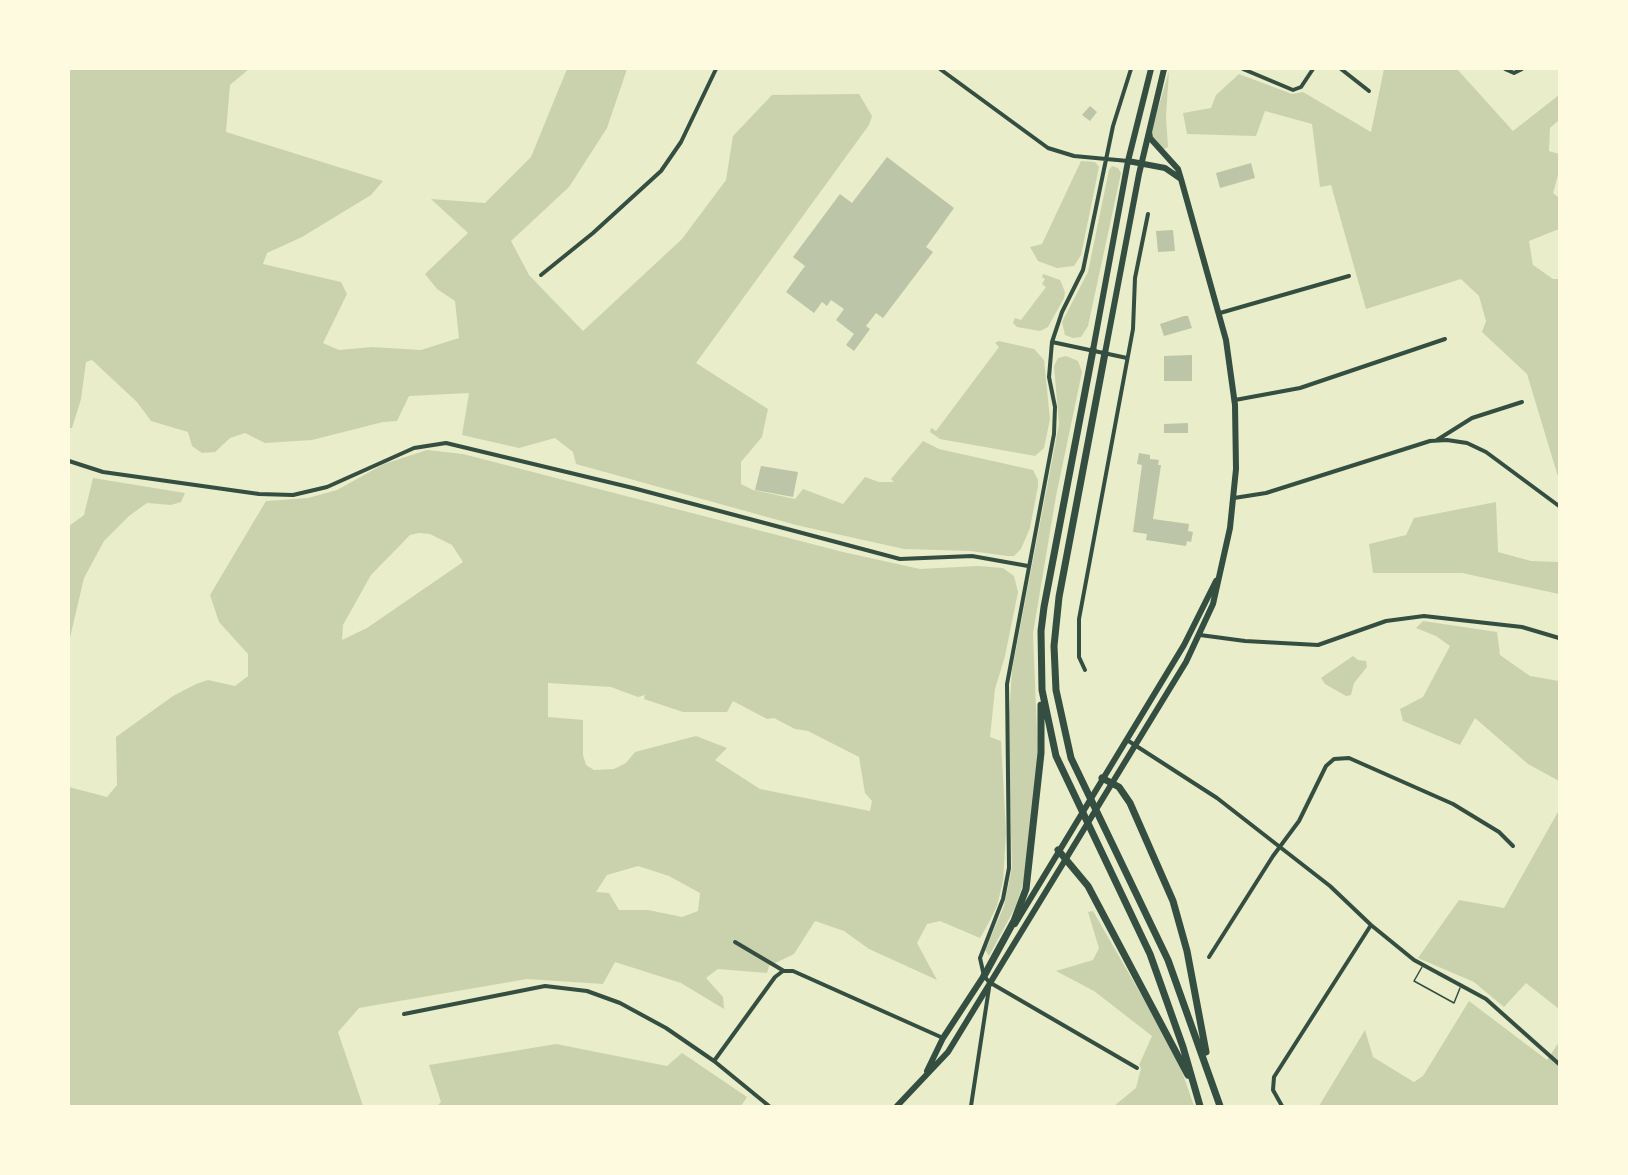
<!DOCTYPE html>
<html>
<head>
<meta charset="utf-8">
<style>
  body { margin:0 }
  #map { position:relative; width:1628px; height:1175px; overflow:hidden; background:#e9edc9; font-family:"Noto Sans",sans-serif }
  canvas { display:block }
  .frame { position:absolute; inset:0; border:70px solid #fefae0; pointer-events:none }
</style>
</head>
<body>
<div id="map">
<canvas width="1628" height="1175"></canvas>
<div class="frame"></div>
</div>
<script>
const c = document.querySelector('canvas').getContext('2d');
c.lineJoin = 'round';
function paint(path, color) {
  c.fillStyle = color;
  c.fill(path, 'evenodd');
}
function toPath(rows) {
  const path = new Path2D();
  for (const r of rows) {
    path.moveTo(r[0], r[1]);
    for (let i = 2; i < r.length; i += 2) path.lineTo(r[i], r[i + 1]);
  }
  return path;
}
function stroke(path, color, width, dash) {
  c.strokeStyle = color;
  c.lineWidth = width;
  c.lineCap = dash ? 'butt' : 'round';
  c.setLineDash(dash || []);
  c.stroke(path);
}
paint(toPath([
  [69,69,249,69,230,85,226,132,383,181,371,195,302,237,267,253,263,264,341,282,347,294,323,343,339,350,372,347,421,350,459,338,455,301,437,289,425,274,468,233,431,199,485,203,531,157,567,69,627,69,607,128,569,187,511,241,529,275,583,331,682,239,726,180,733,136,772,95,859,94,872,116,869,125,696,363,768,409,762,437,741,462,741,484,753,490,795,499,803,489,843,504,865,477,879,482,894,482,891,479,923,441,939,449,1033,470,1038,480,1038,486,1030,528,1021,549,1014,556,1008,556,970,551,904,549,796,525,576,464,573,452,555,438,519,448,462,435,469,393,409,396,397,421,383,422,312,440,265,443,245,433,230,438,215,452,202,453,192,446,188,432,151,421,137,402,92,360,86,362,81,399,72,428,69,428],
  [1384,69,1457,69,1513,131,1559,95,1559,120,1550,128,1549,151,1559,154,1559,172,1553,193,1559,198,1559,229,1529,241,1533,265,1553,279,1559,279,1559,480,1527,374,1482,332,1486,321,1479,296,1461,279,1366,309,1331,185,1320,187,1312,124,1265,111,1256,136,1187,134,1183,113,1211,108,1216,95,1239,74,1292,94,1303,92,1371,132],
  [1169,71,1166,117,1168,147,1164,149,1154,142,1151,133],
  [1081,161,1095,162,1099,167,1081,255,1074,266,1057,268,1038,261,1030,247,1042,244],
  [1112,166,1118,168,1121,173,1088,326,1081,337,1073,338,1065,335,1062,322,1088,272,1109,170],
  [1043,274,1060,280,1065,292,1064,298,1048,327,1040,331,1017,327,1013,323,1015,318,1021,320,1046,287,1042,284,1045,279,1042,277],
  [999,341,1034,349,1044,360,1050,419,1044,448,1035,456,940,439,930,432,931,428,936,431,999,347,995,343],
  [1066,356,1078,361,1082,372,1056,496,1033,633,1038,758,1024,880,1016,906,989,956,985,950,1004,906,1012,867,1008,729,1012,670,1059,424,1054,366,1058,358],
  [427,450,463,454,843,552,920,569,978,566,1003,568,1014,576,1018,592,1005,656,995,689,990,737,1001,741,1006,833,1003,881,997,906,987,926,980,938,940,921,927,924,917,943,937,980,869,949,844,931,815,921,794,954,769,966,767,973,718,969,706,978,723,997,724,1009,681,983,615,962,603,984,527,979,359,1008,338,1032,363,1106,69,1106,69,787,107,797,117,785,116,737,173,696,196,684,208,680,235,686,248,676,248,654,219,622,210,595,266,501,308,498,337,490,384,464],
  [419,533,430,534,452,545,463,562,367,628,342,640,343,625,371,575,410,535],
  [548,683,611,687,638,697,645,695,644,699,683,712,727,712,733,701,767,719,774,718,795,729,808,731,859,757,865,793,872,801,870,811,760,789,715,760,727,748,696,736,635,752,626,763,614,769,594,770,586,765,583,755,583,720,548,717],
  [638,866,669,876,700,893,698,911,682,917,648,910,619,910,609,893,596,892,607,875],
  [93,478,185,493,181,502,171,505,147,503,129,516,104,541,84,578,69,642,69,526,84,515],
  [1496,502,1498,552,1531,561,1559,562,1559,594,1462,573,1373,573,1369,544,1406,535,1414,518],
  [1423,621,1497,632,1500,655,1530,676,1559,681,1559,781,1528,764,1475,718,1460,745,1403,721,1400,709,1423,697,1450,646,1436,636,1416,628],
  [1353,656,1358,660,1366,661,1367,667,1354,683,1351,695,1346,696,1325,684,1321,678],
  [1559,810,1559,1009,1526,983,1504,1007,1474,982,1418,958,1459,900,1504,908],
  [1093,911,1177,1057,1194,1106,1114,1106,1136,1088,1141,1068,1139,1065,1152,1036,1094,991,1056,971,1093,960,1099,948,1088,912],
  [1469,1001,1547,1060,1559,1042,1558,1106,1319,1106,1365,1030,1373,1057,1414,1082,1423,1076],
  [556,1044,667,1066,682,1053,747,1097,741,1106,437,1106,441,1102,429,1065]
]), '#cad2ad');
paint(toPath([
  [1090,106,1097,112,1090,121,1082,115],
  [887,157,954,208,926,247,933,252,883,318,876,313,866,326,870,329,854,351,846,345,854,334,836,320,844,309,831,300,827,306,822,302,814,313,786,292,805,266,793,257,840,194,852,203],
  [1251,163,1255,178,1220,188,1216,173],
  [1173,230,1175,251,1158,252,1156,231],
  [1184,316,1188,316,1192,328,1164,336,1160,324],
  [1192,355,1192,381,1164,381,1164,356],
  [1188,423,1188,433,1164,433,1164,424],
  [1139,453,1150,455,1150,459,1159,460,1158,465,1161,465,1153,519,1189,524,1188,531,1193,532,1191,542,1187,541,1186,546,1146,540,1147,534,1133,532,1142,465,1137,464],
  [761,466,798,472,793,497,755,490]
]), '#bcc5a7');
stroke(toPath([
  [1422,967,1414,981,1454,1003,1460,988]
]), '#344e41', 1.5);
stroke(toPath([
  [940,69,1048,148,1074,156,1128,161],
  [1131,69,1113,126,1083,270,1062,312,1052,342,1049,377,1055,407,1054,434,1007,684,1009,868,1003,899,980,958,984,976,989,982,1137,1068],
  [1243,69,1293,90,1301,87,1313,69],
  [1341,69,1369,91],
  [1505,69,1514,73,1522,69],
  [541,275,593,233,661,171,681,142,716,69],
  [1220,313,1349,276],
  [1052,342,1127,358],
  [1235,400,1300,388,1445,339],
  [1437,440,1472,418,1522,402],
  [69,461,103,472,259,494,293,495,327,487,414,448,446,443,633,488,900,559,972,556,1028,566],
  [1234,498,1266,493,1430,441,1447,440,1467,443,1486,452,1559,506],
  [1200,635,1245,641,1318,645,1386,621,1424,616,1522,627,1559,638],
  [1085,670,1079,657,1079,619,1133,329,1135,278,1148,214],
  [1127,740,1217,798,1330,886,1371,925,1414,960,1486,999,1559,1064],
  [735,942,784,971,793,971,943,1038],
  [1209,957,1273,856,1299,821,1326,766,1334,759,1349,758,1453,804,1499,832,1513,846],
  [404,1014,545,986,587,991,620,1003,666,1028,714,1061,769,1106],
  [714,1061,775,977,783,971],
  [971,1106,989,988],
  [1282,1106,1273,1090,1274,1077,1371,925]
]), '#344e41', 4);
stroke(toPath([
  [1149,132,1150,138,1178,169,1181,179],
  [1093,350,1128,161,1151,69],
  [1105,353,1139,174,1164,69],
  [1015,924,1184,645,1216,581],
  [927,1071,943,1038,985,974],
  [897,1106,948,1052,1186,662,1213,604,1230,528,1236,469,1235,405,1226,340,1181,179,1165,168,1128,161]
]), '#344e41', 6);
stroke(toPath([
  [1093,350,1044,607,1041,631,1042,690,1056,756,1150,954,1183,1047,1200,1106],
  [1105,353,1059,597,1054,646,1056,690,1071,758,1168,960,1220,1106],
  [1102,778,1119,787,1130,803,1173,901,1187,951,1206,1052],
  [1058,850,1088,886,1188,1075],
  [984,976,1014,921,1026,889,1041,753,1041,705]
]), '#344e41', 7);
</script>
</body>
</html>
